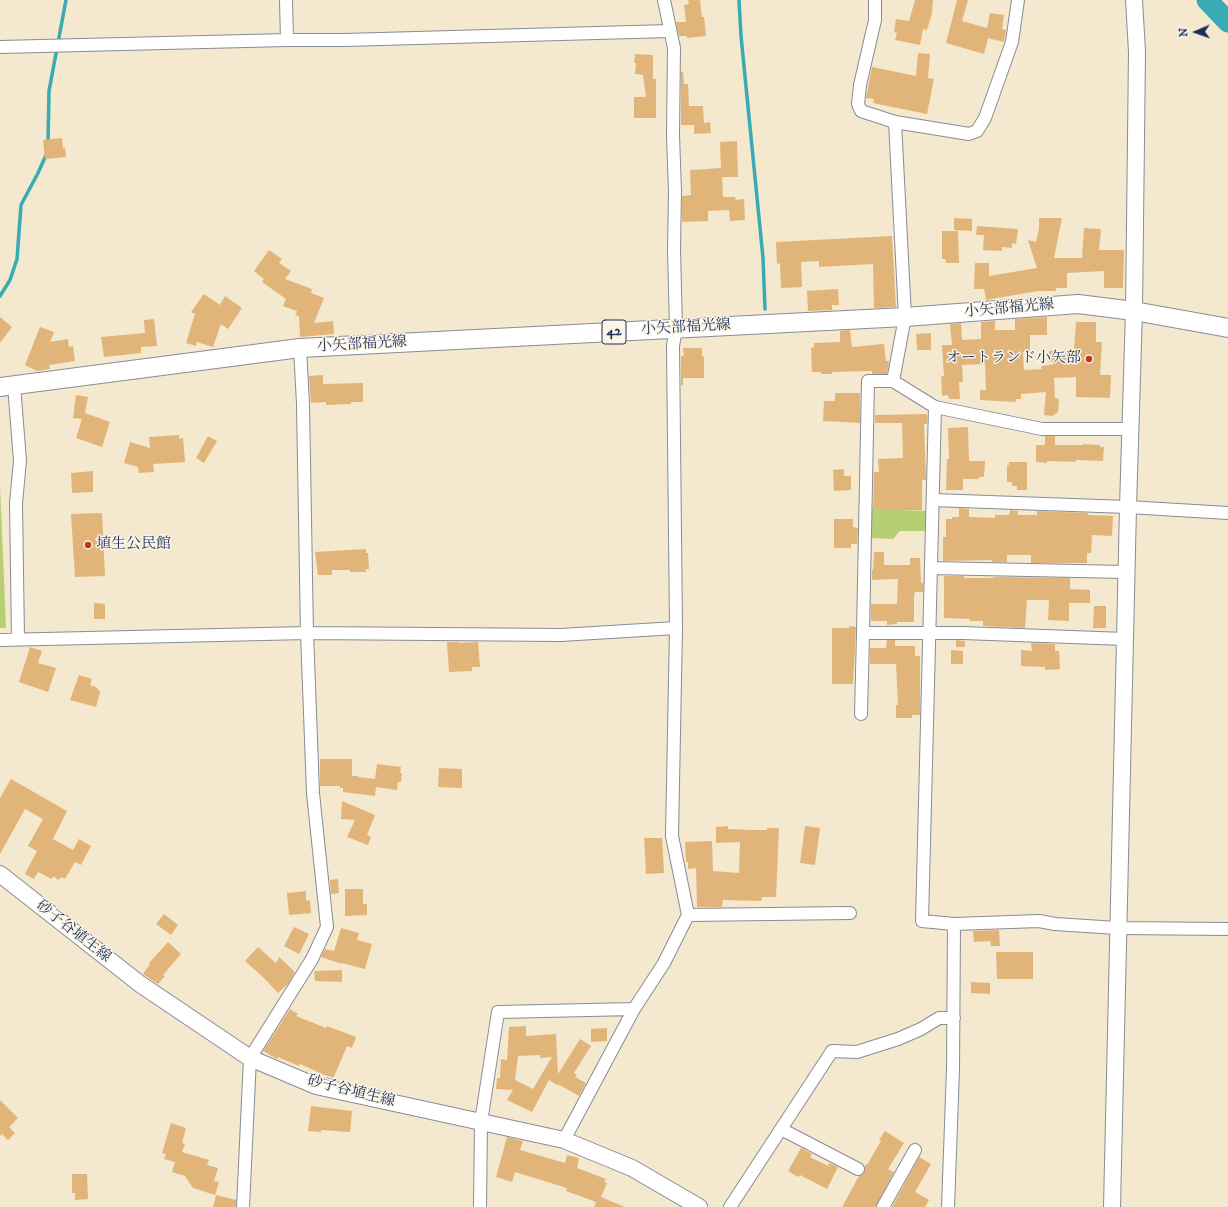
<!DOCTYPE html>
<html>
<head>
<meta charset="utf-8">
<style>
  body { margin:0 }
  #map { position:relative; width:1228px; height:1207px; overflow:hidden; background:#f4e8ce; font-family:"IM FELL DW Pica",serif }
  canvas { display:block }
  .north { position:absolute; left:1176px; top:12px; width:40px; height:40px; -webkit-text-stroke:3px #fcf5e5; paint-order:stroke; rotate:268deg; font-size:11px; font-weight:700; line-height:16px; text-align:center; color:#1b2f5e }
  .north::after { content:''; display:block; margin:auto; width:14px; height:18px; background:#1b2f5e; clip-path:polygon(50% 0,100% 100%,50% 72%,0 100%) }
</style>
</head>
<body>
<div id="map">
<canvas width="1228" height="1207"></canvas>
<div class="north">N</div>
</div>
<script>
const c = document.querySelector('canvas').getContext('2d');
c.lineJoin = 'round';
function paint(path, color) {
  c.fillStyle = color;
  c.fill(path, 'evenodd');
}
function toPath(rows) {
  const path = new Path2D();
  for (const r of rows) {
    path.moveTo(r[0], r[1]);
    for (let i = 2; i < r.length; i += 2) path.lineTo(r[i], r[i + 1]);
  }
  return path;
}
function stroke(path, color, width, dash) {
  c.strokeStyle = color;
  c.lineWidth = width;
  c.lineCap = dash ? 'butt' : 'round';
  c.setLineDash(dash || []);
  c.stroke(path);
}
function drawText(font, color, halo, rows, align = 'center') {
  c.font = font + ' "IM FELL DW Pica","Noto Serif JP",serif';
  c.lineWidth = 3;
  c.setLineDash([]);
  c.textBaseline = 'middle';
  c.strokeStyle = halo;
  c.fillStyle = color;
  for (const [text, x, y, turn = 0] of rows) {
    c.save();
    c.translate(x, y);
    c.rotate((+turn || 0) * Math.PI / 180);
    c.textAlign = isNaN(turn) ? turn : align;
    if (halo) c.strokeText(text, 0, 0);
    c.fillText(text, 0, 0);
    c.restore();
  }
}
paint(toPath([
  [0,484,6,628,0,628],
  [872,509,928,511,927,531,900,531,893,539,871,538]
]), '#b7cf74');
stroke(toPath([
  [739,0,741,36,763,258,765,309],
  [48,143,49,91,66,0],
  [0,296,10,280,17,259,21,205,38,173,47,153]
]), '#39abb3', 3.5);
stroke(toPath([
  [1207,0,1228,22]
]), '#39abb3', 21);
paint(toPath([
  [688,0,700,0,702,17,704,17,706,36,687,38,687,36,679,36,676,22,686,22,684,5,689,4],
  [915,0,933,0,932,13,927,30,923,29,920,45,895,40,897,33,894,32,896,19,909,21],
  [957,0,968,0,962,21,987,28,990,13,1004,15,1002,29,1006,30,1004,42,988,38,984,54,946,43],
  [918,53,930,54,928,78,934,79,927,114,873,103,874,99,866,98,872,67,916,76],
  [635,54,653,55,653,79,656,79,656,118,634,118,634,97,646,97,643,75,635,74,636,63,634,63],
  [681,72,683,72,684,84,688,84,689,106,703,106,704,123,710,122,711,133,694,134,694,125,681,125],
  [62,138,63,148,65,148,66,157,45,159,43,140],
  [737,141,738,177,722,177,723,197,735,197,736,200,744,199,745,220,730,221,729,210,708,211,708,221,682,222,682,196,691,195,690,170,721,168,720,142],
  [954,218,972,219,972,231,954,230],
  [1039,218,1062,218,1054,258,1082,258,1084,228,1101,229,1099,250,1124,250,1123,288,1104,288,1104,271,1067,273,1067,288,1056,288,1056,291,1038,291,986,300,984,289,974,289,975,263,989,263,989,276,1037,268,1028,240,1036,242,1039,229],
  [977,226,1018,229,1016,244,1012,243,1012,248,1002,247,1002,251,983,250,984,235,976,235],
  [942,231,958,231,959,263,946,263,945,259,942,259],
  [892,236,896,307,874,308,873,264,819,267,819,261,801,262,802,287,781,288,780,263,777,264,776,242],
  [269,250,282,259,279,263,291,271,285,279,312,289,311,293,324,298,314,323,333,321,334,334,300,337,299,316,295,315,297,311,283,306,286,299,262,282,264,279,254,271],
  [838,289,839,305,832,305,832,310,808,311,807,291],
  [204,294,220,305,225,296,242,308,228,329,221,324,213,347,197,342,196,346,186,343,195,314,191,312],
  [0,317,12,327,0,343],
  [1047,317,1047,335,1030,335,1030,352,1023,352,1024,370,1042,369,1041,366,1050,365,1049,351,1074,350,1076,322,1096,322,1096,342,1102,342,1100,375,1111,375,1110,398,1076,397,1076,377,1054,378,1055,398,1059,399,1058,412,1052,416,1044,415,1046,392,1021,394,1021,399,1016,399,1016,402,980,400,980,390,986,390,985,364,962,365,963,382,959,382,960,399,949,399,948,395,942,396,941,376,944,376,942,345,952,345,950,324,961,323,962,340,981,339,981,322,995,321,995,330,1015,330,1015,319],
  [154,319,157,346,141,347,141,353,104,357,101,337,145,333,144,320],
  [40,327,54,332,50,342,68,339,69,347,73,346,75,361,49,365,50,369,37,371,25,365],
  [850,330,852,347,884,344,886,361,889,361,887,374,872,374,872,371,832,372,832,374,821,374,821,372,812,372,811,348,814,347,814,343,840,342,840,331],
  [931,333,931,350,917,350,916,334],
  [683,348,702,348,702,357,704,356,704,378,683,378,683,385,681,385,681,356,684,356],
  [323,375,323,384,363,383,363,402,351,402,351,404,326,405,326,402,311,403,309,376],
  [835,393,860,393,860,423,823,421,824,401,835,401],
  [76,395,88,397,85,413,110,422,102,447,76,438,82,419,73,418],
  [927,414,927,424,924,424,926,480,922,480,922,510,873,510,874,472,879,472,878,459,903,458,902,423,875,423,875,415],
  [968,427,969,461,985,461,984,477,979,477,979,479,963,479,963,490,946,490,947,459,949,459,948,428],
  [179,435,179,439,183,438,185,462,153,464,154,472,139,473,138,467,124,463,130,442,150,448,149,437],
  [208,436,217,441,204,463,196,458],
  [1045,436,1055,436,1055,445,1083,445,1083,444,1100,445,1100,447,1104,447,1103,461,1076,460,1076,462,1047,461,1047,463,1036,462,1036,445,1045,445],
  [1009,462,1027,462,1027,490,1017,490,1017,486,1012,486,1012,482,1007,482,1007,465,1009,465],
  [844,469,844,476,851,476,851,490,834,491,833,470],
  [93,471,93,492,72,493,71,473],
  [959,508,969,509,969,517,995,518,995,515,1009,515,1010,510,1018,511,1018,515,1037,515,1037,511,1088,513,1088,515,1113,516,1112,536,1092,535,1091,553,1087,553,1087,563,1031,563,1031,555,1007,555,1007,562,992,562,992,560,943,561,943,537,946,537,946,519,952,519,952,517,959,517],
  [102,513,105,576,75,577,71,514],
  [834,519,853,519,853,527,858,528,857,544,851,544,851,548,834,548],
  [366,549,366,553,368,553,369,569,366,569,366,572,350,572,350,570,332,570,332,575,318,575,315,552],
  [874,552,884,552,884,565,910,565,910,558,920,558,921,583,923,583,923,592,915,592,914,595,914,622,897,622,897,624,887,625,887,621,871,621,871,604,897,604,898,579,872,580,872,570,873,570],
  [944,576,964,576,964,578,993,578,993,577,1070,578,1070,589,1090,590,1090,603,1069,603,1069,621,1048,620,1049,600,1027,600,1025,628,983,626,983,621,970,621,970,619,944,618],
  [94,603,105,604,105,619,94,619],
  [1094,606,1106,606,1106,628,1093,628],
  [849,626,856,627,853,684,832,684,832,628,849,628],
  [887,640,895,640,895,646,915,646,915,656,920,656,920,715,912,715,912,718,896,718,896,705,898,705,896,664,870,664,870,648,886,648],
  [956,640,965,641,965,647,956,647],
  [447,642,458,642,459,643,478,642,480,667,472,667,472,671,449,672],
  [1031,643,1055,644,1055,651,1059,651,1060,669,1045,670,1045,667,1021,666,1021,650,1032,651],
  [30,647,42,651,38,663,56,668,48,692,19,682],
  [951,650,963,651,963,664,951,664],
  [79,675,92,679,90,685,96,687,100,692,96,707,70,700],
  [320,759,352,759,352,776,358,776,358,777,375,779,377,764,401,767,400,773,402,773,401,782,398,782,397,790,376,787,375,796,343,792,343,788,340,788,340,786,320,786],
  [439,768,462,769,462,788,438,787],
  [11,779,67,811,53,839,73,850,79,839,91,846,81,865,75,862,65,879,61,877,59,880,53,876,52,879,38,872,34,879,25,874,37,851,28,846,43,819,25,809,0,854,0,798],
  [342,801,375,815,367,835,371,837,368,845,347,837,355,820,341,819],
  [728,826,728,829,753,830,767,830,767,828,779,828,776,897,762,897,761,901,723,900,722,907,697,907,696,868,688,869,688,862,686,862,685,842,712,841,713,871,739,873,740,842,716,843,716,827],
  [805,826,820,828,815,865,800,863],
  [644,838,662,838,664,873,646,874],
  [338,879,339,893,331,894,330,880],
  [345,889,363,889,363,904,367,904,367,915,345,916],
  [306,891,306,901,310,900,311,913,289,915,287,893],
  [164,914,178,925,171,935,156,924],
  [294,927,309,934,299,954,284,946],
  [341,928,359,933,357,940,372,944,365,969,342,963,342,964,321,957,325,949,334,951],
  [999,930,1000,946,991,946,990,941,974,942,973,931],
  [168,942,181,954,163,975,165,976,158,984,143,974,150,964,149,963],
  [258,947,276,963,279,957,295,972,288,984,278,993,264,978,245,961],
  [996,952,1033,952,1033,979,997,979],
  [342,970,342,982,315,981,314,971],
  [971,982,990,983,990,994,971,993],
  [290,1009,298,1014,296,1016,326,1028,327,1026,356,1037,352,1048,347,1046,333,1079,300,1064,299,1066,278,1057,277,1059,263,1051],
  [526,1026,526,1036,556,1034,558,1074,580,1039,591,1046,574,1073,577,1075,575,1077,586,1083,579,1096,558,1084,559,1086,549,1080,532,1112,507,1100,513,1090,496,1089,497,1078,500,1078,501,1059,507,1060,509,1027],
  [540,1055,540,1058,552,1057,533,1089,515,1080,518,1056],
  [607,1028,607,1041,591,1042,591,1029],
  [0,1100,18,1118,9,1127,15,1133,8,1140,2,1134,0,1136],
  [311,1106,352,1111,350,1132,321,1130,321,1132,308,1131],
  [171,1123,186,1128,182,1143,185,1144,182,1152,209,1160,207,1165,218,1168,214,1181,219,1182,215,1195,193,1188,185,1176,172,1172,175,1162,164,1159,166,1154,162,1153],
  [885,1131,904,1143,888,1169,894,1172,876,1207,842,1207,859,1176,864,1173,865,1166,866,1164,867,1165,881,1141,879,1140],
  [507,1137,523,1141,520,1150,565,1163,567,1155,579,1158,577,1168,606,1179,604,1182,607,1183,601,1197,625,1207,594,1207,596,1202,566,1191,567,1188,515,1172,512,1182,496,1177],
  [801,1148,812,1154,810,1157,828,1166,829,1163,838,1167,827,1189,800,1175,798,1177,788,1171],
  [919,1157,931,1164,915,1192,929,1200,925,1207,892,1207],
  [72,1174,87,1174,88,1199,75,1200,75,1193,72,1193],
  [216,1195,236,1200,236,1207,213,1207]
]), '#e1b579');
const street = toPath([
  [286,0,287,40],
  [875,0,875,20,860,85,858,104,861,111,895,122],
  [0,47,287,40,344,40,670,31],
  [893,381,905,317,895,122,969,134,977,131,985,118,1012,42,1018,0],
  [14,385,20,461,16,503,18,639],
  [935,407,922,921,954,924,1039,921,1055,924,1117,928,1228,929],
  [933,500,1128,507,1228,513],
  [931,568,1126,572],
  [1125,639,963,633,863,633,868,381,893,381,935,407,1042,429,1131,429],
  [0,640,307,633,561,635,676,628],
  [861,714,863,633],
  [688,915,850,913],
  [781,1129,858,1169],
  [564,1140,634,1009,664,963,688,915,672,836,676,628,673,346,676,328,674,250,675,191,673,135,674,48,664,0],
  [243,1207,250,1058,312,959,327,927,313,793,307,633,303,404,300,348],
  [480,1207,481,1122,498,1012,634,1009],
  [730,1207,832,1051,857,1052,898,1039,921,1029,939,1018,954,1018],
  [883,1207,915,1150],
  [948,1207,953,1069,954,924]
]);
const secondary = toPath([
  [0,874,140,984,250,1058,316,1086,564,1140,632,1168,699,1207],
  [1112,1207,1128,507,1134,311,1137,52,1134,0]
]);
const primary = toPath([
  [0,387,300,348,905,317,1078,304,1134,311,1228,328]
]);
stroke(street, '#888c96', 14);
stroke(secondary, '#888c96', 18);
stroke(primary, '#888c96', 20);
stroke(street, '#fff', 12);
stroke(secondary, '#fff', 16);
stroke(primary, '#fff', 18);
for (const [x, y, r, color] of [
  [1089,359,4,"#c8321e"],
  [88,545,4,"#c8321e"]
]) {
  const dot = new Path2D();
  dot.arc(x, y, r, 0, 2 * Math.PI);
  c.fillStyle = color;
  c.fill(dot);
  stroke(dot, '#fcf5e5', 1.5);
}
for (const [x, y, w] of [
  [614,332,24]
]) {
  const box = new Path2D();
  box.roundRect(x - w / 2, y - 12, w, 24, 3);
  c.fillStyle = '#fcf5e5';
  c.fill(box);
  stroke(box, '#1b2f5e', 1);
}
drawText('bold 14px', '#1b2f5e', null, [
  ["42",614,332]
]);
drawText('15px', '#1b2f5e', '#fcf5e5', [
  ["小矢部福光線",1009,309,-5],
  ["小矢部福光線",686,328,-3],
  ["小矢部福光線",362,345,-3],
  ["砂子谷埴生線",73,932,38],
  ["砂子谷埴生線",351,1092,14]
]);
drawText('15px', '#1b2f5e', '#fcf5e5', [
  ["オートランド小矢部",1081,359],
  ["埴生公民館",96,545,"left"]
], 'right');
</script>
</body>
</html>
